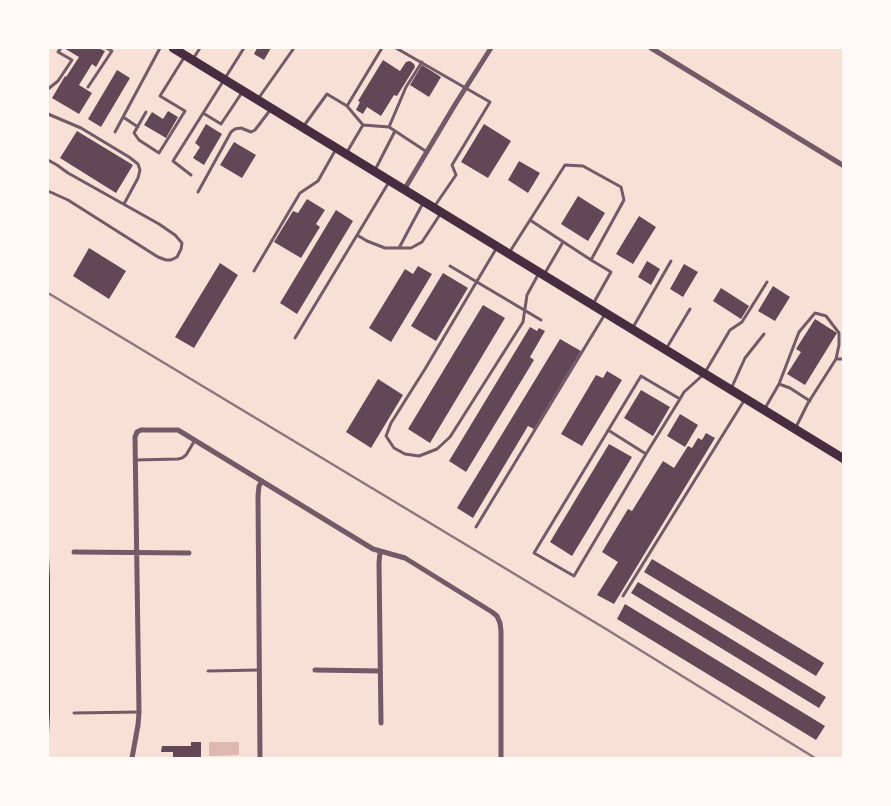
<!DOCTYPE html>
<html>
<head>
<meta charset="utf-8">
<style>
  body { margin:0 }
  #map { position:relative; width:891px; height:806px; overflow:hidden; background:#f7e1d7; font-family:"PT Sans Narrow",sans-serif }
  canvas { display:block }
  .frame { position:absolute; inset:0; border:49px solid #fffaf5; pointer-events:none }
</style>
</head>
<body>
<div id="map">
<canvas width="891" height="806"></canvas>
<div class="frame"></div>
</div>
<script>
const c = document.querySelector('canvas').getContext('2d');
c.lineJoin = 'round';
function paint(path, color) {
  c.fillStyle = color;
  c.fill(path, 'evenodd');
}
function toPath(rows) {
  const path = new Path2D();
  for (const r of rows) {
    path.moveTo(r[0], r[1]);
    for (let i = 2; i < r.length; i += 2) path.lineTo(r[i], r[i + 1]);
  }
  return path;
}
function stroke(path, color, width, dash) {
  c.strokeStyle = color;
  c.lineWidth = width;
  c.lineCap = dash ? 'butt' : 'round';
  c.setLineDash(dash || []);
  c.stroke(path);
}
paint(toPath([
  [209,742,239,742,239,755,209,756]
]), '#dcb8b0');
paint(toPath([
  [64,48,98,48,105,51,96,67,92,64,79,85,92,93,79,114,52,98,65,76,66,77,79,57],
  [257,48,271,48,264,60,254,54],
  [383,60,400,71,406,62,410,61,414,64,415,67,397,96,394,95,381,116,367,107,363,114,356,110,360,102,358,101],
  [422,65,441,77,429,97,410,85],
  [117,70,130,78,101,127,88,119],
  [168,111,178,117,166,138,144,125,152,112,163,119],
  [206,124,222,134,204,165,193,158,200,147,195,143],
  [484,124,511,141,488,178,461,162],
  [77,131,133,165,116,193,60,158],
  [234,142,256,155,242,178,220,165],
  [519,161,540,173,528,193,508,180],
  [578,196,605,213,588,241,561,224],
  [307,199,325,210,316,224,320,227,301,258,274,242,293,211,298,213],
  [336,210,353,221,297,314,280,303],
  [639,216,656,227,633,264,616,254],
  [89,248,126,271,109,299,73,276],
  [647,261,660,269,651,285,638,277],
  [220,263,238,275,194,348,175,337],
  [684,264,698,272,683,297,670,289],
  [418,266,432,274,391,342,369,328,405,269,413,274],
  [443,273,468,288,436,341,411,326],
  [773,286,790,297,775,321,758,311],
  [721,288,749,306,741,319,713,301],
  [483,305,505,318,430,443,408,429],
  [815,319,837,333,805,385,787,374,801,352,796,349],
  [530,327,537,331,539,328,545,331,530,357,534,360,466,472,449,461],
  [560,339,581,351,534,429,528,426,473,518,457,508],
  [607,371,622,380,582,446,561,434,596,375,603,378],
  [378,379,403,395,371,448,346,432],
  [641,390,670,407,653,436,624,418],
  [680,414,698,425,685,447,667,436],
  [706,433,715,438,614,604,597,595,618,562,602,552,628,509,632,511,663,461,674,468,688,446,692,448,698,438,702,440],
  [609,444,632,457,572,556,550,542],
  [652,559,824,663,816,676,644,572],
  [638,582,826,697,819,708,631,593],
  [625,604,825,726,816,740,617,619],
  [191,742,201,742,201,758,173,758,173,752,161,752,162,746,191,746]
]), '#644757');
stroke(toPath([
  [48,556,49,579,49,713,48,733]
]), '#4a2c40', 2);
stroke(toPath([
  [396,48,490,102,452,165,456,175,434,207],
  [193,59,200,48],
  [88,87,112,51,106,48],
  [48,89,58,81,72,60,58,52,61,48],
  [258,99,294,48],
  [347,106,363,125,389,127,427,152],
  [146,112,134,133,139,140,159,153,185,111,160,96,185,56],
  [203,113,221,124,243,91],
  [48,114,81,128,129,157,138,164,140,170,138,178,124,204],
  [123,117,138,127],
  [303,127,327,94,347,106,382,48],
  [389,127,406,87,422,62],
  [115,132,160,48],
  [347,152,363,125],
  [48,160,57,165,68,173,159,224,175,235,182,243,181,249,177,257,171,260,166,260,158,257,68,200,48,191],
  [375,170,395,131],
  [191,175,173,161,244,48],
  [198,192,231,132,235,129,241,128,251,132,255,130,271,109],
  [530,220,591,260],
  [357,235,367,241,385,248,411,248,422,242,441,213],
  [399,248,423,203],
  [496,249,425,369,391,423,386,436,394,448,405,454,419,456,437,449,450,437,523,322,527,295,539,273],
  [509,253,565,165,583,166,621,187,624,200,591,260,611,272,593,304],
  [450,266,541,320],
  [254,271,300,193,318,181,336,149],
  [545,273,563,242],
  [632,329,671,261],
  [295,338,389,182],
  [666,349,690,309],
  [836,359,844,359],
  [779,384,790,388,810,401],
  [731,389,745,358,764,334],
  [680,399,641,376,534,553,574,576,646,454,680,399,684,392,704,374,730,330,742,322,767,282],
  [764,410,779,384,799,332,815,313,826,316,839,333,839,345,836,359,808,403,796,427],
  [608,430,646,454],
  [135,460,178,459,182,458,186,455,195,440],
  [476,527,605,314],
  [623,596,745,399],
  [208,671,259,670],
  [74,713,139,712]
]), '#755966', 3);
stroke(toPath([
  [651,48,844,166],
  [404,190,456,103,491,48],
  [74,552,189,553],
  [380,552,379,563,381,723],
  [315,670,380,671],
  [132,758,138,725,139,712,135,437,137,432,141,430,178,430,373,549,405,558,492,612,497,616,500,623,501,631,501,758],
  [260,758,258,496,259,486,262,481]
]), '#755966', 5);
stroke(toPath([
  [173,48,844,459]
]), '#4a2c40', 9);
stroke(toPath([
  [48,293,606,629,815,758]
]), '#8f747c', 2.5);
</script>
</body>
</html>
